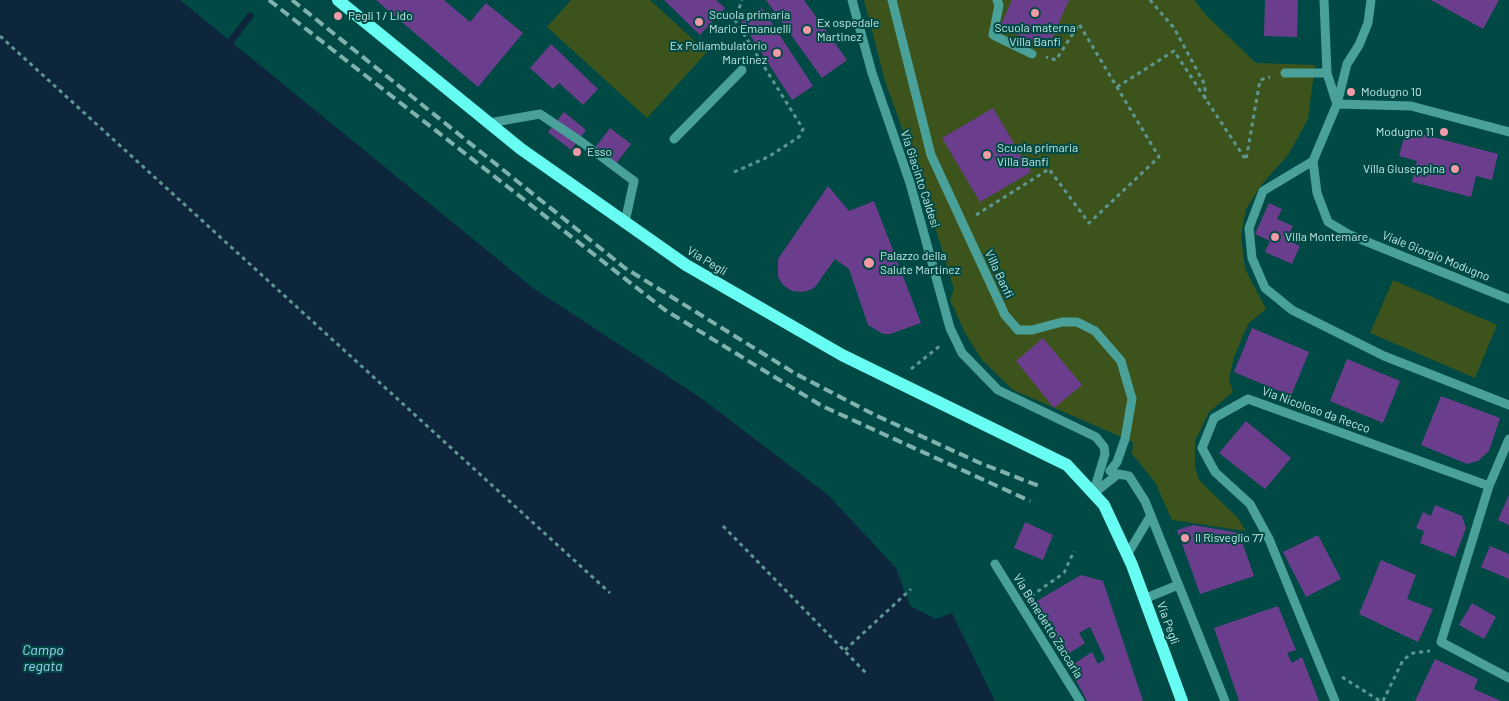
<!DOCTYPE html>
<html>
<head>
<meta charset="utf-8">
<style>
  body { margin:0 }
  canvas { display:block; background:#004945 }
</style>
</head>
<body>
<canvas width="1509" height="701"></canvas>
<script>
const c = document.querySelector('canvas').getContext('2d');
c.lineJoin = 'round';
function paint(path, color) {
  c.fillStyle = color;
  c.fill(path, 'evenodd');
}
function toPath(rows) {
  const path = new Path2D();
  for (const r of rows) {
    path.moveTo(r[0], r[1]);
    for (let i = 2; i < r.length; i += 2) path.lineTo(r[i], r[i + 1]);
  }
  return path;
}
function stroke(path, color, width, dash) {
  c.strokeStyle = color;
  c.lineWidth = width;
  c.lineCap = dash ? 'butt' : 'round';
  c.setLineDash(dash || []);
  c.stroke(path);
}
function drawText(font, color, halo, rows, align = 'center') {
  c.font = font + ' Barlow,sans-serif';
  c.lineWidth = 4;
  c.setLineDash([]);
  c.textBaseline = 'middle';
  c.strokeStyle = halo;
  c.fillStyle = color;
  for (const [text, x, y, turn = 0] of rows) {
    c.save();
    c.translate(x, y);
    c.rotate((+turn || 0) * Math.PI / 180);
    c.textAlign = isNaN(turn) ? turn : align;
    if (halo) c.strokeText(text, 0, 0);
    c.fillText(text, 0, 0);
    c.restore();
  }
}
paint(toPath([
  [571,0,650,0,707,52,647,118,547,27],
  [864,0,1194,0,1206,15,1256,63,1315,65,1308,119,1288,155,1262,184,1246,209,1241,235,1245,269,1266,309,1248,324,1234,357,1229,379,1233,392,1209,412,1195,441,1195,467,1199,480,1237,517,1246,531,1172,520,1155,482,1132,454,1133,442,1013,390,982,360,965,333,950,300,954,289,922,184,885,81],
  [1393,280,1497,325,1475,378,1370,333]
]), '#3c541b');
paint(toPath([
  [0,0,180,0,533,288,701,398,828,495,896,568,910,606,936,619,952,613,995,701,0,701]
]), '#0e263c');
stroke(toPath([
  [231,41,250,16]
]), '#0e263c', 7);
paint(toPath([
  [376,0,444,0,470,22,486,3,523,33,478,87],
  [664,0,716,0,725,8,700,35],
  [766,0,804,0,847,60,822,78],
  [1012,0,1069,0,1048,48,1000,27],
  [1265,0,1298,0,1297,37,1264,36],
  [1431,0,1499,0,1483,29],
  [762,8,813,86,792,100,741,21],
  [551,44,598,89,583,105,559,83,553,89,530,68],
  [993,108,1031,172,980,202,942,138],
  [564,112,586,130,571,150,548,132],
  [610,128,631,144,615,165,594,149],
  [1406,130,1498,154,1492,180,1476,176,1471,197,1412,182,1417,161,1399,156],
  [828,186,849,211,874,201,921,323,890,334,883,334,868,325,849,269,835,259,815,287,810,290,802,292,792,291,783,285,778,277,778,259],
  [1269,203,1282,209,1277,219,1293,226,1287,240,1300,246,1292,264,1265,252,1270,241,1255,234],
  [1252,328,1309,352,1291,396,1234,372],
  [1043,338,1082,385,1054,408,1016,361],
  [1347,359,1400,381,1383,423,1330,401],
  [1441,396,1500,418,1489,451,1478,461,1467,464,1421,445],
  [1246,421,1291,458,1265,489,1219,453],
  [1509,495,1509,525,1498,520],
  [1435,505,1462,516,1466,528,1455,557,1420,543,1424,531,1416,528,1423,512,1431,516],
  [1025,522,1053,535,1043,560,1014,548],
  [1193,525,1239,533,1254,576,1200,594,1177,530],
  [1318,535,1341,579,1306,597,1283,552],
  [1490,546,1509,554,1509,579,1481,567],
  [1381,560,1416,575,1407,599,1433,609,1418,642,1359,614],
  [1081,575,1103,581,1143,701,1087,701,1069,667,1092,652,1098,664,1105,659,1090,627,1079,633,1085,643,1062,658,1030,605],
  [1472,603,1496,617,1484,639,1459,625],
  [1278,606,1296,650,1287,653,1292,663,1302,657,1319,701,1239,701,1214,628],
  [1435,659,1478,679,1474,689,1501,701,1415,701]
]), '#6a3e8c');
stroke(toPath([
  [1150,0,1174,28,1205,85,1205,100],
  [0,36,610,593],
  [1117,87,1174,51,1246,160,1260,80,1270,77],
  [734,172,768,157,799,137,803,129,735,20,742,0],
  [976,215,1049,169,1089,223,1159,157,1079,24,1056,60,1046,57],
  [911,369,941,345],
  [723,526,868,675],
  [1031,596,1064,573,1074,551],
  [845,650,911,589],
  [1342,677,1380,701],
  [1383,701,1403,660,1413,653,1430,651]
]), '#5e9692', 3, [4, 4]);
stroke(toPath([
  [852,0,872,73,910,183,950,328,962,353,998,390,1096,437,1104,447,1105,454,1093,494],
  [892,0,931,155,1005,315,1018,330,1032,330,1062,322,1077,322,1095,331,1121,361,1132,399,1125,439,1117,462,1110,471],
  [997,0,999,5,993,35,1032,54],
  [1324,0,1327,73,1337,104],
  [1285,73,1327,73],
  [1337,104,1347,64,1359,45,1368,23,1371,0],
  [489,123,540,114,583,143,634,181,625,222],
  [1509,132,1411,106,1337,104,1313,161,1317,193,1328,222,1350,235,1509,299],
  [674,139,742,70],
  [1313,161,1263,191,1249,228,1252,258,1265,288,1292,310,1384,356,1509,405],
  [1509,439,1489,486,1441,642,1509,678],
  [1093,494,1118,474,1129,476,1145,501,1225,701],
  [1127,555,1151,515],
  [995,564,1080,701],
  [1144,599,1178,585],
  [1335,701,1269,539,1250,504,1215,472,1202,448,1214,418,1248,399,1489,486]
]), '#49a19a', 9);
stroke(toPath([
  [338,0,521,149,686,265,842,355,1067,465,1104,505,1132,565,1182,701]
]), '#67fdf2', 12);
stroke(toPath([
  [269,0,665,310,822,406,1030,501],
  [292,0,625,268,796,374,875,415,980,463,1039,486]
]), '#7fb1ad', 4, [10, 5]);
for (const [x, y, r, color] of [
  [1035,13,5,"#f39aa9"],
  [338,16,5,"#f39aa9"],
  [699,22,5,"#f39aa9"],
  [807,30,5,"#f39aa9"],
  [777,53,5,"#f39aa9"],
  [1351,92,5,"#f39aa9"],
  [1444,132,5,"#f39aa9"],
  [577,152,5,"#f39aa9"],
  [987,155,5,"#f39aa9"],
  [1455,169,5,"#f39aa9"],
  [1275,237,5,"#f39aa9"],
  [869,263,6,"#f39aa9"],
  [1185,538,5,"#f39aa9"]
]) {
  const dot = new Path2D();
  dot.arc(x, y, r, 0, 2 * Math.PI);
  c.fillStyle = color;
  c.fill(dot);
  stroke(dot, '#004945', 2);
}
drawText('12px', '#c2e8e4', '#004945', [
  ["Scuola primaria",709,15],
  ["Mario Emanuelli",709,29],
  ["Pegli 1 / Lido",348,16],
  ["Ex ospedale",817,23],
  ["Martinez",817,37],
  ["Scuola materna",1035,28,"center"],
  ["Villa Banfi",1035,42,"center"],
  ["Ex Poliambulatorio",767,46,"right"],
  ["Martinez",767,60,"right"],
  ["Modugno 10",1361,92],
  ["Modugno 11",1434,132,"right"],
  ["Scuola primaria",997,148],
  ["Villa Banfi",997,162],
  ["Esso",587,152],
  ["Villa Giuseppina",1445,169,"right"],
  ["Villa Montemare",1285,237],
  ["Palazzo della",880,256],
  ["Salute Martinez",880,270],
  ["Il Risveglio 77",1195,538]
], 'left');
drawText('12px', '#c2e8e4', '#004945', [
  ["Via Giacinto Caldesi",920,179,72],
  ["Viale Giorgio Modugno",1436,256,22],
  ["Via Pegli",707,261,31],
  ["Villa Banfi",999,274,65],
  ["Via Nicoloso da Recco",1316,410,20],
  ["Via Pegli",1168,623,70],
  ["Via Benedetto Zaccaria",1048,626,58]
]);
drawText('italic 14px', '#aacef2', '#004945', [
  ["Campo",43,650],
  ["regata",43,666]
]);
</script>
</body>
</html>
